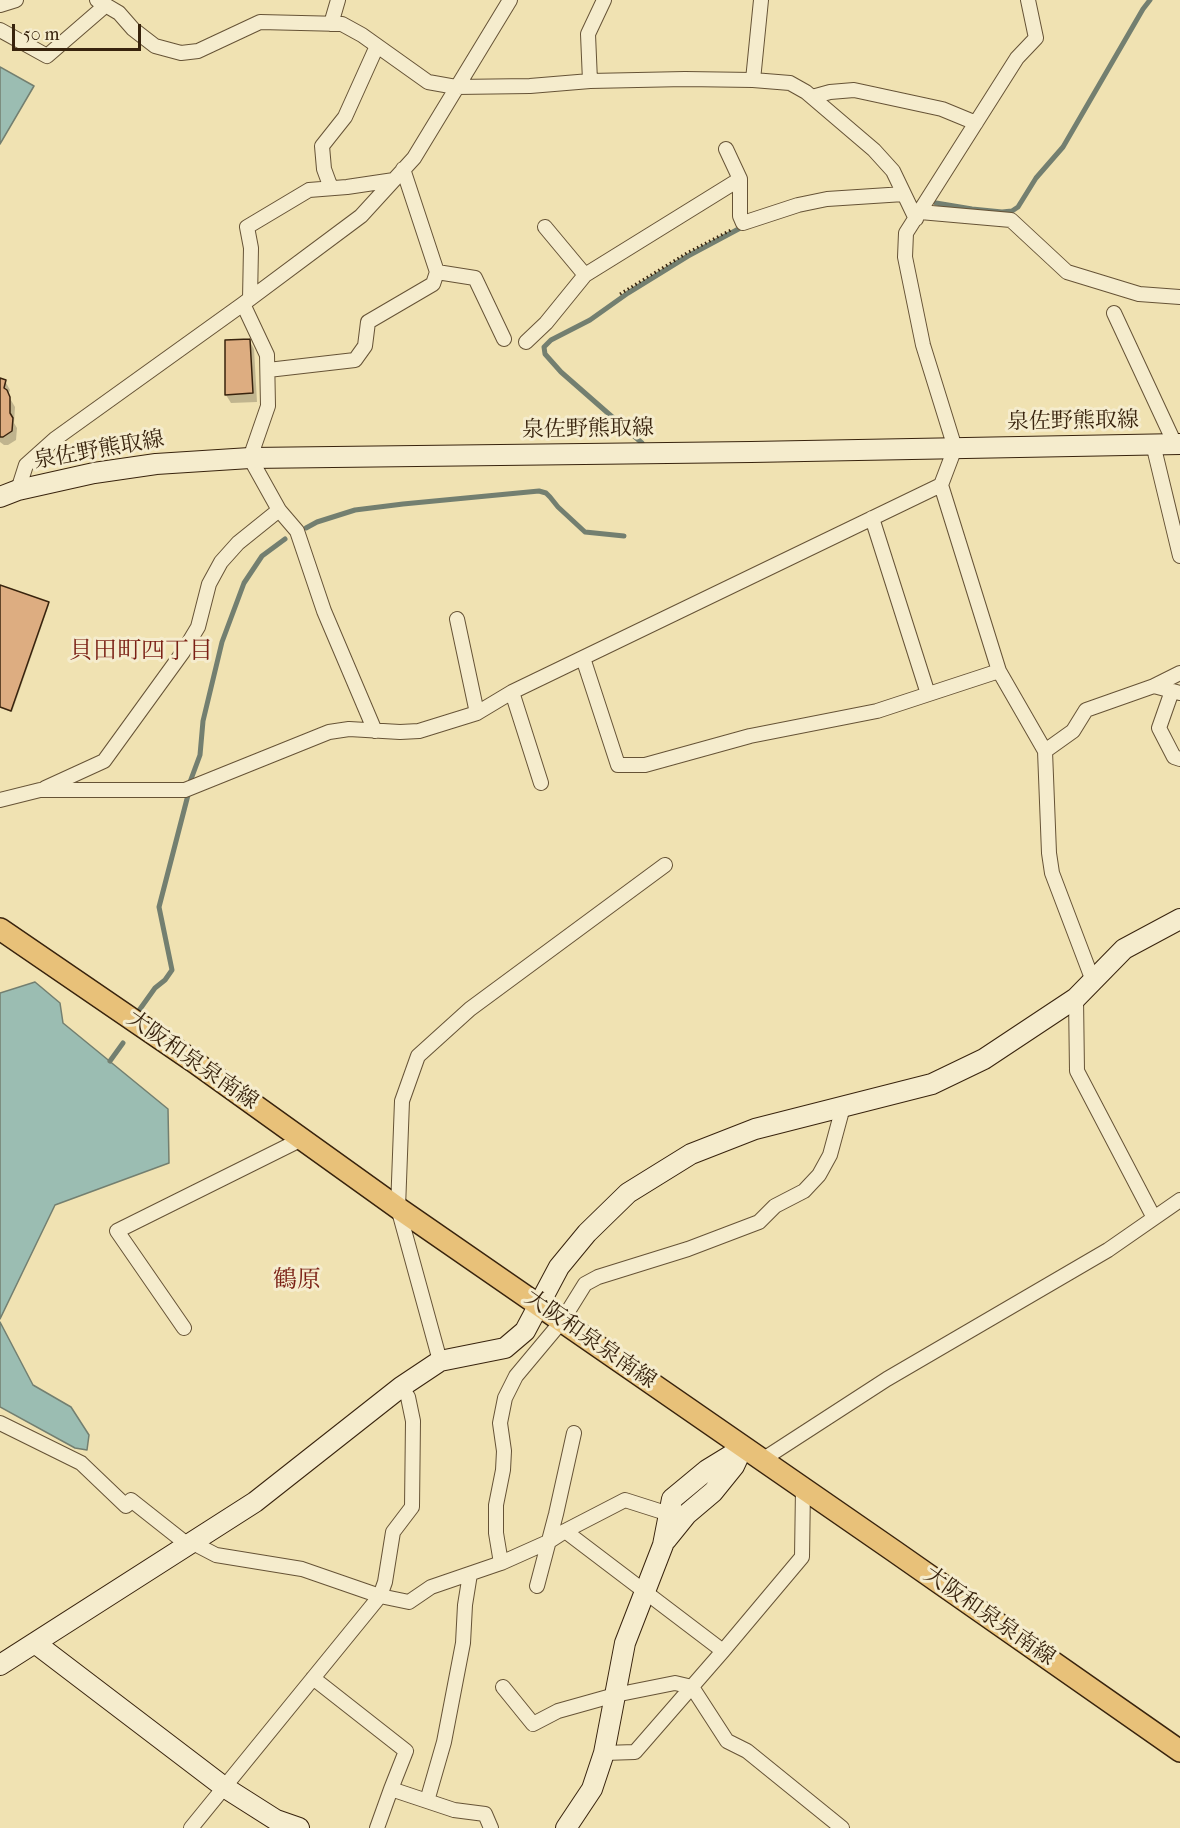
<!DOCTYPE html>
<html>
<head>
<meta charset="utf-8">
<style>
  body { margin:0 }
  #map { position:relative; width:1180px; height:1828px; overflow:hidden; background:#f0e2b2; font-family:"IM FELL French Canon",serif }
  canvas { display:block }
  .scale { position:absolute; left:12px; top:24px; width:129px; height:27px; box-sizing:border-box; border:3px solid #38230d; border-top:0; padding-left:8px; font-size:18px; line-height:21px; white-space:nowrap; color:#38230d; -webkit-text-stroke:4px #f5eccd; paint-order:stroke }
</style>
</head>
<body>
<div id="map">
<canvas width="1180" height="1828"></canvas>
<div class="scale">50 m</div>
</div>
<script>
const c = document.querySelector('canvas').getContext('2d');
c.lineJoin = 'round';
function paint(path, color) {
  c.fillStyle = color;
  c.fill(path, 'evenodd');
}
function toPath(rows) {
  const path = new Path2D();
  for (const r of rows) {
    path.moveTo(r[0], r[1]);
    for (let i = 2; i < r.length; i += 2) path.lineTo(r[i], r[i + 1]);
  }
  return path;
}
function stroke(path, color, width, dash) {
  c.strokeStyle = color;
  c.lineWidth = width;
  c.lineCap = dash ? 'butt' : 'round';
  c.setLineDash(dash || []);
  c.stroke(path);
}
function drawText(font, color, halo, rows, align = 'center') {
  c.font = font + ' "IM FELL French Canon","Noto Serif JP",serif';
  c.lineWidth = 6;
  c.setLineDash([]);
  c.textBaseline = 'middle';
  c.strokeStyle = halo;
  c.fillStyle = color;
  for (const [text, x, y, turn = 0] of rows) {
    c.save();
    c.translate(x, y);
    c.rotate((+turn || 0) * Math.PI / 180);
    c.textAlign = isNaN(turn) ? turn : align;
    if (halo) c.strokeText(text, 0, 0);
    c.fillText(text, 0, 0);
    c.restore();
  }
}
const water = toPath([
  [0,67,34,86,0,144,0,67],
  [35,982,60,1003,63,1023,168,1109,169,1163,55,1205,0,1319,0,993,35,982],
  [0,1322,33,1385,71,1407,89,1435,87,1450,75,1448,0,1407,0,1322]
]);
paint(water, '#9bbdb2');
stroke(water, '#737f70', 1.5);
paint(toPath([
  [249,340,254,349,257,402,231,403,226,395],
  [0,380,5,381,10,390,8,395,15,407,14,423,17,428,16,440,8,445,4,445,0,442],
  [0,586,48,603,49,605,12,712,0,708]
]), '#0003');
stroke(toPath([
  [936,203,972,209,1002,212,1012,211,1018,207,1036,178,1063,147,1143,9,1150,0],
  [642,443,561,372,545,354,544,347,551,340,590,320,628,293,688,256,746,225],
  [306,528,317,522,355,510,403,504,539,491,546,493,550,497,558,507,585,532,624,536],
  [190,782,200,755,203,721,222,642,244,583,262,556,285,539],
  [140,1009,155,988,165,980,172,970,159,907,188,795],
  [110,1061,123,1043]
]), '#737f70', 5);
const building = toPath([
  [250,339,253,393,225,395,225,340,250,339],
  [0,378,6,380,4,388,7,390,10,397,10,413,13,418,12,431,3,437,0,437,0,378],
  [0,585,49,602,11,711,0,707,0,585]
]);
paint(building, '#ddad81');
stroke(building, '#38230d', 1.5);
const street = toPath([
  [97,0,119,13,133,29,155,46,181,53,198,51,260,22,342,24,362,35,428,82,456,87,530,86,590,81,685,79,753,80,790,83,806,92,874,150,893,171,916,219],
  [0,5,16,0],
  [331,24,338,0],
  [0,30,47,56,106,5],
  [753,80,761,0],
  [590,81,588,34,604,0],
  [812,97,830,92,854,90,942,109,976,123],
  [726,149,740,179,740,216,743,223,798,205,827,199,904,194],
  [331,188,324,169,322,146,345,117,377,46],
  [920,212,1011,220,1067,272,1139,294,1180,297],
  [545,227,585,275,740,179],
  [437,272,475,278,504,339],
  [250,299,251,248,247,227,309,190,347,187,394,180],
  [1114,313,1175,444],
  [526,342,546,323,585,275],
  [268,370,355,360,365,346,368,322,433,284,437,272,403,169],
  [1153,444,1180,556],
  [941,485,999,671,1045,751,1049,853,1052,873,1093,981],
  [18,490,26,465,55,439,243,304,361,216,414,158,510,0],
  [279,510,297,531,324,611,375,731],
  [872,518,928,694],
  [457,619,477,713],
  [583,658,618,765,645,765,750,736,877,711,999,671],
  [1154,686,1180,673],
  [1172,691,1159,728,1174,757,1180,759],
  [512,692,541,783],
  [1045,751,1073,731,1086,710,1154,686,1180,693],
  [45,788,104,761,183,652,198,627,209,584,221,562,238,543,279,510,250,458,268,406,267,355,243,304],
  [0,800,40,790,185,790,329,732,349,729,400,732,419,731,477,713,512,692,941,485,955,448,923,345,905,257,906,233,1017,58,1036,38,1028,0],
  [1076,998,1077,1071,1154,1218],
  [184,1328,117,1231,302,1139],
  [440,1361,398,1208,402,1101,418,1056,470,1009,665,865],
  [0,1423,81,1463,126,1506,131,1500,188,1545],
  [762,1460,887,1379,1108,1250,1180,1200],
  [565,1531,723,1651],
  [193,1543,216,1555,302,1569,380,1596,409,1602,431,1587,501,1563,548,1542,565,1531,625,1500,669,1514],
  [501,1563,496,1533,496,1505,503,1470,504,1451,500,1423,505,1398,516,1376,562,1321,585,1284,598,1277,688,1249,759,1222,775,1206,804,1191,819,1175,830,1155,843,1107],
  [537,1586,556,1514,574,1433],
  [313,1678,406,1751,391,1789],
  [503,1687,533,1724,558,1711,615,1695,675,1683,692,1687,727,1741,747,1751,842,1828],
  [604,1753,635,1752,723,1651,802,1557,803,1488],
  [427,1801,454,1810,485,1814,491,1828],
  [191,1828,380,1596,385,1582,393,1532,412,1507,413,1421,408,1397,401,1387],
  [377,1828,391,1789,427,1801,444,1742,463,1643,465,1605,470,1574]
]);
const secondary = toPath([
  [0,497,18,490,94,473,156,464,250,458,751,452,1180,444],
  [666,1540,687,1514,713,1492,734,1466,741,1451],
  [35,1643,224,1787,276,1820,299,1828],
  [0,1665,255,1502,401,1387,440,1361,505,1348,525,1331,559,1267,587,1233,628,1193,691,1154,755,1129,932,1084,984,1059,1076,998,1124,949,1180,919],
  [566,1828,592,1789,604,1753,625,1643,663,1545,672,1499,707,1470,743,1448]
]);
const primary = toPath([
  [0,929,193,1061,398,1208,894,1551,1180,1751]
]);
stroke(street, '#665336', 16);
stroke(secondary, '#38230d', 22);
stroke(primary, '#38230d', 24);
stroke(toPath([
  [620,294,687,253,731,230]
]), '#38230d', 3, [1.5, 3]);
stroke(street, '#f5eccd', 14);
stroke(secondary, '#f5eccd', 20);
stroke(primary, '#e8c179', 21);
drawText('22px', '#38230d', '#f5eccd', [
  ["泉佐野熊取線",1073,422,-1],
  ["泉佐野熊取線",588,430,-1],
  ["泉佐野熊取線",99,451,-10],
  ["大阪和泉泉南線",192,1061,35],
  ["大阪和泉泉南線",590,1340,35],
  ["大阪和泉泉南線",989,1617,35]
]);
drawText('24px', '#7a1f14', '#f5eccd', [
  ["貝田町四丁目",141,652],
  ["鶴原",297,1281]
]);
</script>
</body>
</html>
